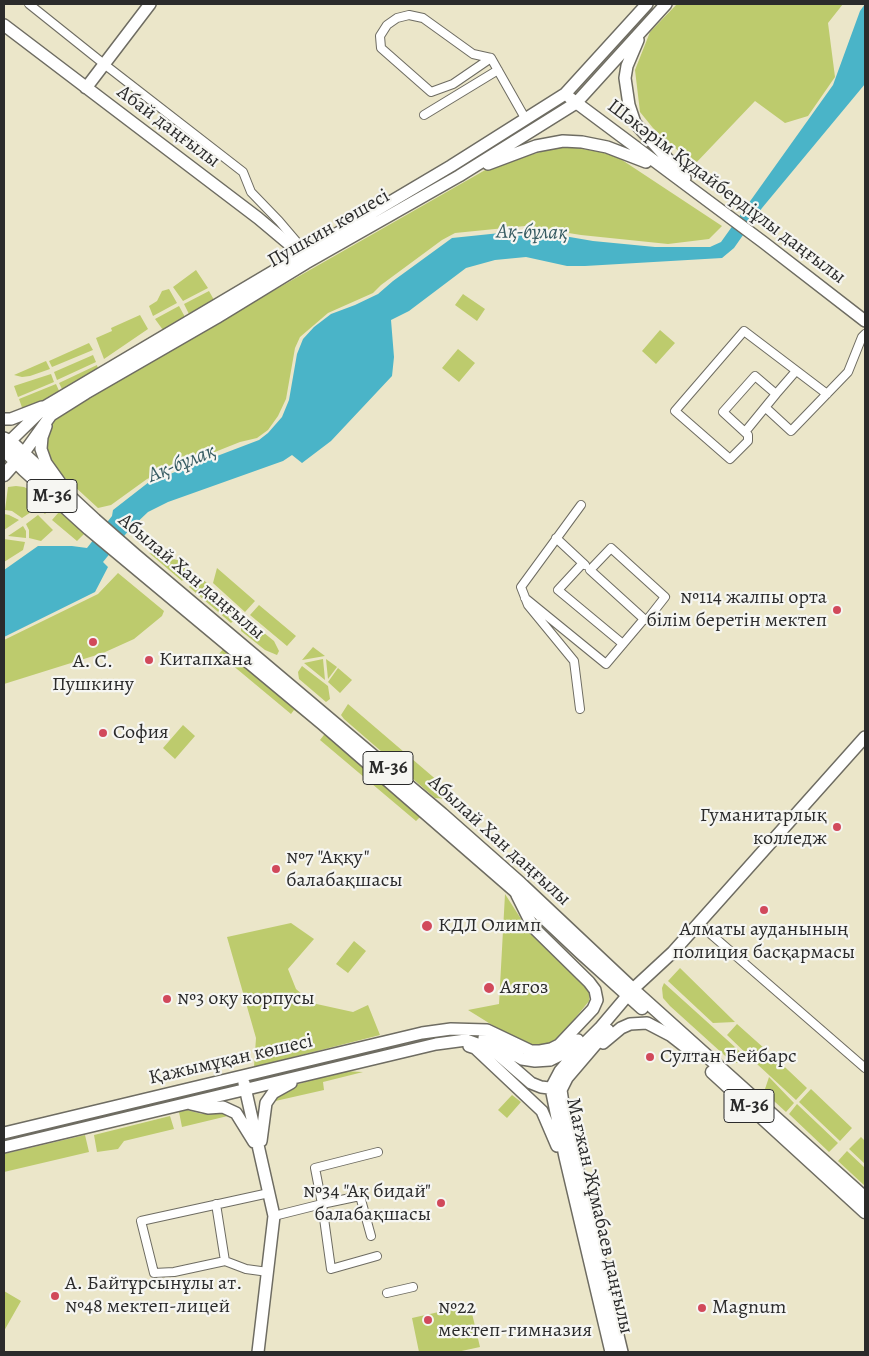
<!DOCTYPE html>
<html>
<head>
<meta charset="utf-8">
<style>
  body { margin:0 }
  #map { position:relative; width:869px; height:1356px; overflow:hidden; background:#ebe6c9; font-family:Alegreya,serif }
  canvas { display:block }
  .frame { position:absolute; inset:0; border:5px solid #2b2b2b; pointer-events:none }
</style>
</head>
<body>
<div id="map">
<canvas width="869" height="1356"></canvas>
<div class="frame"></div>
</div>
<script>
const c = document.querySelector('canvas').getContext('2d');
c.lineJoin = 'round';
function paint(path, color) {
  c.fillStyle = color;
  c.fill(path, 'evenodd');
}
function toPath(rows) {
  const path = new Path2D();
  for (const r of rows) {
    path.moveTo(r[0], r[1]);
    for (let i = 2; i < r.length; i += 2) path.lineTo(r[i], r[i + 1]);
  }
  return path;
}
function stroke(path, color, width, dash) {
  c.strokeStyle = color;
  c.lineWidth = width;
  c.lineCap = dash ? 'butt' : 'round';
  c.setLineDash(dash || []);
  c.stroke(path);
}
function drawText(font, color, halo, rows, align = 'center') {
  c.font = font + ' Alegreya,serif';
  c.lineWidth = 4.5;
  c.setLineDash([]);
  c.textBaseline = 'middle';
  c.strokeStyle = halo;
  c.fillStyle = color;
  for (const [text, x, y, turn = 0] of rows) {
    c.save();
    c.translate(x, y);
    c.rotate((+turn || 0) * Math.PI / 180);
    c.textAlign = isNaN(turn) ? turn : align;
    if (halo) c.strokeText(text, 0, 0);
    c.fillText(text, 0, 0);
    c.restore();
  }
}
paint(toPath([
  [677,4,843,4,828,23,835,77,808,116,785,123,755,101,694,165,653,128,640,112,635,70,650,32],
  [571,147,601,152,619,158,722,226,709,239,668,244,581,235,525,226,455,233,442,240,381,285,373,293,328,313,300,337,295,348,286,399,278,416,268,430,257,438,240,442,147,479,111,505,98,508,49,463,44,439,52,417,487,169,516,159,555,148],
  [196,270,208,288,183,301,173,287],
  [169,289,177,303,153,316,149,306,157,301,162,291],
  [209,291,214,300,189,314,184,304],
  [463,294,485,309,477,321,455,305],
  [179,306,185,317,163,330,155,319],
  [140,315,148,329,104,359,96,338,112,331,111,328],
  [660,330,675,343,656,364,642,351],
  [89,343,93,350,52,367,49,361],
  [458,349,475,363,459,382,442,368],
  [93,355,96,362,57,380,54,372],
  [46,361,50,369,30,376,22,377,14,375],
  [97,365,98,369,63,391,59,383],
  [51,374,54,382,18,397,14,386],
  [56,384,60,393,24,413,19,399],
  [16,486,24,487,36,493,53,506,45,514,37,508,22,518,12,511,5,510,8,487],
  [59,512,85,533,77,541,52,520],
  [4,514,9,515,19,520,4,530],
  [38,515,53,530,41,541,29,538,29,530,26,524],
  [23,526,26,531,26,538,8,536],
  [4,539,25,542,23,550,4,562],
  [149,553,181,561,191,570,182,581],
  [217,568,255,601,245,612,213,583],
  [118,573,164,611,162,616,134,639,103,653,4,684,4,640,98,594],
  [199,576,241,613,231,623,189,587],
  [259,605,296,636,287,646,250,615],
  [248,620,274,641,279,651,277,655,265,650,241,631,241,626],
  [225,647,313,718,310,722,294,710,291,714,219,654],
  [313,647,325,656,302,660],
  [323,659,325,680,304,663],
  [326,659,337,667,328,679],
  [302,666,328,686,330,699,326,702,299,679,298,672],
  [338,668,352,680,340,693,328,682],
  [348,704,453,794,447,799,435,798,344,719,341,715],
  [183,725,195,736,175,759,163,748],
  [327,731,421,816,416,821,320,740],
  [505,894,523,922,590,992,589,1001,555,1043,540,1047,526,1045,513,1038,468,1010,499,1004],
  [291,923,314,939,288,969,296,989,312,1003,353,1012,368,1005,380,1035,254,1067,256,1038,227,937],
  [354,941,366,951,348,973,336,964],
  [680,968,735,1022,713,1023,668,981],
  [664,983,746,1057,745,1059,738,1063,733,1063,670,1006,663,998,662,988],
  [737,1024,765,1049,754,1061,727,1035],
  [769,1052,807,1088,796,1100,757,1064],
  [342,1071,363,1072,323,1082,324,1090,271,1102,280,1093,289,1087],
  [769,1077,794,1103,786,1112,764,1092],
  [811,1089,852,1128,840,1141,799,1102],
  [512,1095,521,1102,507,1118,498,1110],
  [797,1104,838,1143,829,1152,789,1114],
  [187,1110,202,1114,219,1112,232,1115,182,1127,179,1112],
  [170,1116,174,1129,124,1141,118,1149,97,1152,94,1135],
  [85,1135,89,1152,4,1172,4,1154],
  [861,1137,865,1141,865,1164,849,1149],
  [847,1151,865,1168,865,1186,838,1161],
  [4,1291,21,1301,4,1331],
  [470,1305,480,1347,457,1352,419,1352,412,1318]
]), '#bdcb6d');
paint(toPath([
  [865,4,865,84,762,208,734,248,722,258,585,266,567,266,526,257,495,260,466,268,409,311,391,320,394,357,392,376,331,441,302,463,292,455,283,461,168,502,148,512,129,530,103,562,108,567,95,592,4,637,4,570,38,546,72,546,87,548,112,516,113,510,149,482,259,440,268,433,282,417,289,400,297,354,303,339,314,327,331,314,355,305,378,294,393,281,452,238,529,230,593,241,655,247,710,247,721,242,833,85,860,11]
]), '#4ab4c8');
const street = toPath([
  [29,4,104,64,243,172,251,192,279,221,308,255],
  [491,58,453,84,431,92,381,48,380,36,387,25,397,18,409,15,423,18,473,54,491,58,525,118],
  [424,115,498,70],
  [776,394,796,371],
  [766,408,791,431,848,372,862,337,865,334],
  [745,432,776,394,755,376,723,412,748,435,748,441,730,459,675,411,744,331,827,394],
  [556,538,585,565],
  [583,563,558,590,623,644],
  [525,598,606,664,644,619,647,620,665,597,611,548,590,570,644,619],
  [580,709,574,661,528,605,521,587,581,505],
  [698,923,865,1068],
  [216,1204,225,1261],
  [274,1216,322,1204,315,1168,378,1152],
  [371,1236,360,1196,322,1204,331,1269,377,1256],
  [268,1272,246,1269,225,1261,174,1272,154,1273,141,1221,269,1193],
  [387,1293,413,1287]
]);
const secondary = toPath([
  [4,25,258,218,289,244,303,260],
  [638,40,627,66,625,78,629,105,635,123,685,178],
  [86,88,150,4],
  [570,98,763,242,865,321],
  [488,164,536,146,563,141,582,142,607,147,646,162],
  [4,419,11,419,42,407],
  [46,426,42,437,41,449,46,463,61,484],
  [4,438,10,441,46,406,451,166,565,94,647,4],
  [23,454,51,415,86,393,216,318,306,263,459,176,576,103,666,4],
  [608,1030,567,1078,561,1090,565,1116,622,1352],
  [484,1038,522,1059,535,1061,550,1060,560,1055,578,1040],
  [603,1043,621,1028,630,1024,647,1023,670,1035,688,1049],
  [486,1044,531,1083,541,1087,557,1089],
  [469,1046,475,1048,542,1111,557,1146],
  [244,1083,274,1216,258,1352],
  [551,1088,560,1071,577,1051,600,1028,633,989,673,952,865,737],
  [551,1088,565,1157,611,1352],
  [191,1104,208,1108,223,1107,236,1113,254,1142],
  [4,1133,422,1033,451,1029,487,1030,531,1051,540,1051,551,1049,559,1045,593,1009,597,1000,595,990,589,982,533,927,517,895],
  [261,1141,266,1103,273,1093,291,1083],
  [4,1147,436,1044,466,1040,491,1049]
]);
const primary = toPath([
  [4,448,10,441,95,520,135,555,442,814,520,883,638,994,865,1198],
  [4,450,24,470,89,529,323,724,513,889,581,953,642,1008],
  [4,475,20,457],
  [712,1072,865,1212]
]);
stroke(street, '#6e6c62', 10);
stroke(secondary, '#6e6c62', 14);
stroke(primary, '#6e6c62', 15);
stroke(street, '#fff', 8);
stroke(secondary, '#fff', 11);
stroke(primary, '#fff', 12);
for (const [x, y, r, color] of [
  [837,610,5,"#d1495b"],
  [93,642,5,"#d1495b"],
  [149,660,5,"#d1495b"],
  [103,733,5,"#d1495b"],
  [837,827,5,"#d1495b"],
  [276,869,5,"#d1495b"],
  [764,910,5,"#d1495b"],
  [427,926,6,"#d1495b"],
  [489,988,6,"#d1495b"],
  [167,999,5,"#d1495b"],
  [650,1057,5,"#d1495b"],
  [441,1203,5,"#d1495b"],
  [55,1296,5,"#d1495b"],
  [702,1308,5,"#d1495b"],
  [428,1320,5,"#d1495b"]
]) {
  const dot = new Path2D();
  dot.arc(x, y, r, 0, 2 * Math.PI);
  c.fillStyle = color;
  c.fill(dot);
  stroke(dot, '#f6f6f2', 2);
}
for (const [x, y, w] of [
  [52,496,50],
  [388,768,50],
  [749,1106,50]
]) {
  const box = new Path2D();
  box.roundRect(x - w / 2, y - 16.5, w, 33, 4);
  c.fillStyle = '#f6f6f2';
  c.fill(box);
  stroke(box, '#2b2b2b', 1);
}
drawText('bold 19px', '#2b2b2b', null, [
  ["M-36",52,496],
  ["M-36",388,768],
  ["M-36",749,1106]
]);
drawText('20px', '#2b2b2b', '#f6f6f2', [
  ["Абай даңғылы",168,127,37],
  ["Шәкәрім Құдайбердіұлы даңғылы",726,192,37],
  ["Пушкин көшесі",329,229,-30],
  ["Абылай Хан даңғылы",191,577,40],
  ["Абылай Хан даңғылы",499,841,42],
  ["Қажымұқан көшесі",231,1060,-13],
  ["Мағжан Жұмабаев даңғылы",599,1216,77]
]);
drawText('20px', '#2b2b2b', '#f6f6f2', [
  ["№114 жалпы орта",827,598,"right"],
  ["білім беретін мектеп",827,621,"right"],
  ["Китапхана",159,660],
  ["А. С.",93,662,"center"],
  ["Пушкину",93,685,"center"],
  ["София",113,733],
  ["Гуманитарлық",827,816,"right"],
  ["колледж",827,839,"right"],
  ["№7 \"Аққу\"",286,858],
  ["балабақшасы",286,881],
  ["КДЛ Олимп",438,926],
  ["Алматы ауданының",764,930,"center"],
  ["полиция басқармасы",764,953,"center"],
  ["Аягоз",500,988],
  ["№3 оқу корпусы",177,999],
  ["Султан Бейбарс",660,1057],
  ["№34 \"Ақ бидай\"",431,1192,"right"],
  ["балабақшасы",431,1215,"right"],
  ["А. Байтұрсынұлы ат.",65,1284],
  ["№48 мектеп-лицей",65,1307],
  ["№22",438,1308],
  ["мектеп-гимназия",438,1331],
  ["Magnum",712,1308]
], 'left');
drawText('italic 21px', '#365b62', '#f6f6f2', [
  ["Ақ-бұлақ",532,233,1],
  ["Ақ-бұлақ",182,464,-22]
]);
</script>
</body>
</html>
